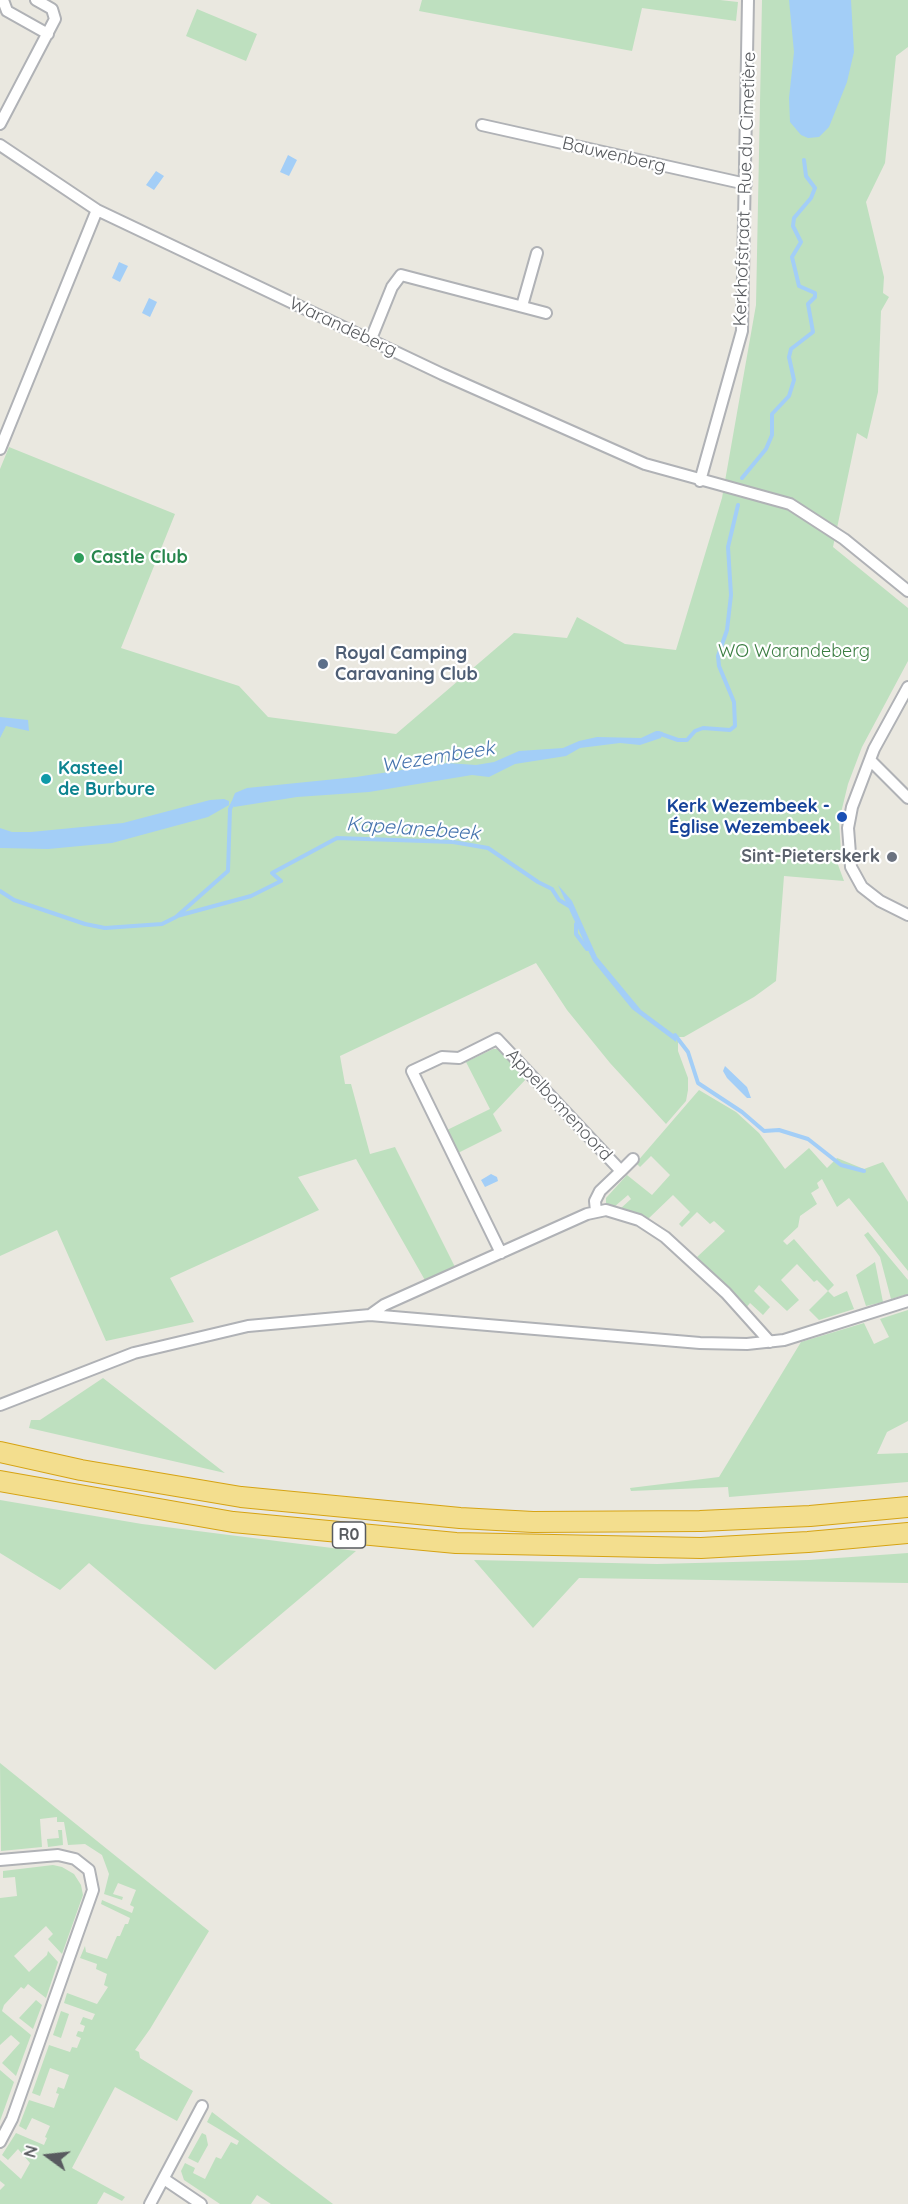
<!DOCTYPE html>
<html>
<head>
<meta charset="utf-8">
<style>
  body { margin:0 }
  #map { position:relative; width:908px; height:2204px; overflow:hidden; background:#eae8e0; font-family:Quicksand,sans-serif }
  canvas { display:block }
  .north { position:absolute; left:18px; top:2126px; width:60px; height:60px; -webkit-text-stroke:4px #fff; paint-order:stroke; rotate:285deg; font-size:16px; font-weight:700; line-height:24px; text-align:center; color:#585b5f }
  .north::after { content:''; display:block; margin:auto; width:21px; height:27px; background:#585b5f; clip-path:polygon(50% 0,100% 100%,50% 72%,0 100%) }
</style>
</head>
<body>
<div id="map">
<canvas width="908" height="2204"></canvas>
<div class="north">N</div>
</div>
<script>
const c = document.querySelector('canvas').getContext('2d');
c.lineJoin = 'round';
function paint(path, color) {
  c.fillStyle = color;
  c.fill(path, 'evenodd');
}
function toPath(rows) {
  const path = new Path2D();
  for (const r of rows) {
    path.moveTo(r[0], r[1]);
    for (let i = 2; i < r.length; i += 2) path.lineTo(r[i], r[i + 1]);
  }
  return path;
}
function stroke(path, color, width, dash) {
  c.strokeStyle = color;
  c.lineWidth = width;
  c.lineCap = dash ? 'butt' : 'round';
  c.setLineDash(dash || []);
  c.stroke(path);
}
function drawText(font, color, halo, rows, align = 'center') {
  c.font = font + ' Quicksand,sans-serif';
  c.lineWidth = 4.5;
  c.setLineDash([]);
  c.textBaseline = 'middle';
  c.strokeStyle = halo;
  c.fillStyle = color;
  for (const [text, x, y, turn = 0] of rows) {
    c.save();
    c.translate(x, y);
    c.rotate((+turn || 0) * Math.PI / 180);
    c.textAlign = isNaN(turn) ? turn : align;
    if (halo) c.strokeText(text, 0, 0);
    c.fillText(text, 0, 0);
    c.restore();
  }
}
paint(toPath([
  [422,0,720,0,738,2,736,21,642,8,632,51,419,11],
  [762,0,908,0,908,47,896,56,885,163,866,202,884,277,883,293,889,297,881,311,878,392,867,439,857,433,833,547,908,608,908,661,862,747,848,784,839,821,841,852,837,862,844,881,784,876,776,981,754,997,684,1037,677,1037,669,1033,678,1041,678,1051,688,1078,688,1090,686,1101,666,1124,610,1063,567,1010,536,963,340,1056,345,1084,351,1084,370,1154,395,1147,456,1269,426,1282,356,1159,298,1177,319,1210,170,1278,194,1322,106,1341,57,1230,0,1256,0,469,9,447,175,514,121,648,239,686,268,717,396,734,514,633,567,638,577,617,625,644,676,650,722,498,756,305],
  [197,9,257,34,246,61,186,36],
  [493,1049,499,1049,527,1078,493,1114,502,1131,456,1154,445,1131,490,1109,466,1062],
  [699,1090,736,1112,759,1133,785,1169,809,1148,827,1168,837,1158,864,1169,883,1162,908,1202,908,1271,849,1198,837,1207,822,1179,817,1183,819,1188,811,1193,817,1204,800,1216,798,1227,783,1241,787,1245,794,1239,834,1285,828,1291,834,1297,847,1291,854,1309,819,1320,809,1310,828,1291,817,1280,814,1282,797,1264,781,1280,799,1300,787,1311,759,1285,754,1291,770,1307,763,1315,750,1303,746,1308,697,1257,725,1231,714,1221,710,1224,697,1212,682,1227,679,1224,690,1212,673,1195,648,1219,620,1209,631,1199,628,1195,614,1207,606,1205,606,1198,627,1175,652,1195,670,1175,651,1156,640,1167,636,1163],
  [868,1232,908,1280,908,1294,891,1299,880,1257,864,1235],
  [875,1262,883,1302,866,1306,856,1275],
  [908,1310,908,1421,887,1432,877,1454,908,1453,908,1482,729,1497,728,1487,631,1491,630,1488,719,1477,801,1342,864,1323,874,1344,889,1337,880,1319],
  [103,1378,225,1473,29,1428,31,1420,40,1420],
  [0,1500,142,1524,356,1551,215,1670,89,1563,60,1590,0,1553],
  [908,1553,908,1583,579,1578,533,1628,474,1560,657,1564,809,1560],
  [0,1763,209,1931,150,2029,135,2050,139,2052,140,2058,193,2091,177,2121,115,2087,72,2168,125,2197,122,2201,104,2192,97,2204,0,2204,0,2190,5,2185,0,2181,0,2160,21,2179,30,2163,18,2149,8,2160,2,2155,16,2133,44,2145,47,2138,45,2137,50,2126,32,2118,26,2130,19,2126,29,2100,54,2108,59,2094,56,2093,58,2087,64,2089,69,2075,50,2068,40,2096,32,2093,49,2045,70,2052,72,2047,77,2048,81,2038,76,2036,78,2031,83,2032,85,2026,80,2024,83,2017,92,2020,95,2014,64,2003,67,1993,97,2004,108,1987,104,1985,107,1974,96,1969,97,1964,80,1958,85,1946,86,1952,107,1959,117,1936,120,1936,125,1924,128,1924,130,1918,101,1904,102,1900,132,1913,134,1907,130,1905,136,1890,118,1883,113,1894,123,1897,122,1900,104,1894,109,1874,102,1855,85,1844,68,1845,64,1822,57,1822,57,1817,40,1819,42,1847,1,1851],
  [58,1830,62,1830,63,1845,48,1847,47,1839,59,1838],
  [53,1865,62,1867,74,1874,81,1885,83,1895,62,1954,48,1939,53,1934,46,1926,14,1956,29,1972,47,1955,48,1951,58,1962,46,1998,28,1984,24,1989,21,1987,4,2005,2,2011,31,2035,16,2076,2,2063,20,2043,11,2035,0,2045,0,1898,17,1896,15,1877,3,1878,3,1871],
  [36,2000,42,2005,33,2029,19,2018],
  [61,2011,69,2014,61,2038,53,2035],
  [0,2070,14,2082,0,2121],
  [212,2112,293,2174,333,2204,271,2204,257,2195,251,2204,220,2204,184,2180,181,2171,185,2163,195,2168,193,2173,205,2179,216,2157,221,2159,231,2142,237,2145,239,2141,207,2122],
  [202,2133,206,2135,208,2145,198,2163,188,2158]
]), '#bee0bf');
paint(toPath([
  [789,0,851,0,854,52,847,82,829,127,819,137,808,138,801,135,790,122,789,98,794,52],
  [288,155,297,160,289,176,280,172],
  [156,171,164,176,154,190,146,185],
  [119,262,128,266,120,282,112,278],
  [149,298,157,302,150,317,142,313],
  [0,717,28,720,29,731,6,726,0,738],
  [656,731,663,732,661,738,640,745,620,743,580,748,566,756,515,764,489,777,472,775,369,792,297,797,234,807,231,803,235,793,247,788,356,777,447,763,476,765,494,762,519,751,563,748,579,741,597,737,641,738],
  [224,799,229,801,229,805,208,817,112,843,48,849,0,848,0,828,12,832,31,832,123,823,210,800],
  [558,885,572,901,597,957,641,1010,676,1036,676,1042,632,1009,593,961],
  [725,1066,747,1087,751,1098,747,1098,727,1078,723,1071],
  [491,1174,497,1177,498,1181,485,1187,481,1180]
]), '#a3cef7');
stroke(toPath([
  [742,478,766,449,772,435,772,414,789,396,794,380,789,357,791,349,813,332,808,304,815,297,815,293,799,286,792,257,801,242,793,226,794,218,811,198,815,188,806,176,804,160],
  [658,733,678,740,687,740,695,731,703,728,730,730,735,726,734,702,719,666,718,656,727,630,731,595,728,547,738,505],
  [0,891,14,900,85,924,105,928,162,924,176,917,228,871,230,809,233,803],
  [177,916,251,896,281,881,272,873,337,838,453,842,488,848,538,882,552,889,559,900,569,906],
  [576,924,576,934,587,949],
  [675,1035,688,1052,698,1083,742,1112,764,1131,779,1130,808,1139,841,1165,864,1171]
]), '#a3cef7', 4);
const street = toPath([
  [3,0,7,11,48,34],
  [0,124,55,19,52,9,36,0],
  [482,125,746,184],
  [0,145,97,210,442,374,645,464,790,504,844,539,908,591],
  [522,306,537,253],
  [371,339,392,287,401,275,546,313],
  [0,449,97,210],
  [700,481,742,331,748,0],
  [908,687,874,749,852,807,848,828,851,867,862,887,880,901,908,915],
  [870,760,908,798],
  [621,1171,633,1159],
  [501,1253,412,1071,442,1057,459,1058,497,1039,621,1171,600,1191,595,1201,596,1211],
  [370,1315,384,1305,587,1214,606,1210,639,1220,665,1237,726,1293,770,1342],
  [0,1405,134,1353,248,1326,370,1315,700,1343,747,1344,784,1340,908,1301],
  [0,1860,58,1855,75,1859,89,1870,93,1890,12,2119,0,2142],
  [164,2179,201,2204],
  [150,2204,202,2106]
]);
const highway = toPath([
  [0,1452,81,1470,241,1497,460,1518,533,1522,700,1521,810,1516,908,1507],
  [0,1481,233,1522,456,1543,701,1548,808,1542,908,1533]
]);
stroke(street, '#b0b2b6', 14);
stroke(highway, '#d6a313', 22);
stroke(street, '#fff', 10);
stroke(highway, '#f3de8e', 20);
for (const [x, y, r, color] of [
  [79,558,6,"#2e9e5b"],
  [323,664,6,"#5c6f8a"],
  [46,779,6,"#0f9aa8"],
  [842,817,6,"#1a4fb4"],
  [892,857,6,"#6b7280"]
]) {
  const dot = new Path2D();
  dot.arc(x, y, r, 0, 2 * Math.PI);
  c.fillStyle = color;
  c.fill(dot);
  stroke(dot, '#fff', 2);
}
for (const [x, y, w] of [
  [349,1535,33]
]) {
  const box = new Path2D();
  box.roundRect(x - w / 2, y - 13, w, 26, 4.5);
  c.fillStyle = '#fff';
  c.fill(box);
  stroke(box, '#585b5f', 1.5);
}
drawText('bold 16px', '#585b5f', null, [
  ["R0",349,1535]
]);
drawText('18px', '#585b5f', '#fff', [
  ["Bauwenberg",614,155,13],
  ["Kerkhofstraat - Rue du Cimetière",745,189,-88],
  ["Warandeberg",343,327,25],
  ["Appelbomenoord",559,1105,47]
]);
drawText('bold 18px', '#27864d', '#fff', [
  ["Castle Club",91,558]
], 'left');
drawText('18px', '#3a7d41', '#fff', [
  ["WO Warandeberg",794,652]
]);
drawText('bold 18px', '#4e5e75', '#fff', [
  ["Royal Camping",335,654],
  ["Caravaning Club",335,675]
], 'left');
drawText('bold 18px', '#0d838f', '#fff', [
  ["Kasteel",58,769],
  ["de Burbure",58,790]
], 'left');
drawText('bold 18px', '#164399', '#fff', [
  ["Kerk Wezembeek -",830,807],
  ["Église Wezembeek",830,828]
], 'right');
drawText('bold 18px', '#5b616d', '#fff', [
  ["Sint-Pieterskerk",880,857]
], 'right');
drawText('italic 20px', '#4674ae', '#fff', [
  ["Wezembeek",438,757,-9],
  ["Kapelanebeek",413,829,4]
]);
</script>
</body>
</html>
